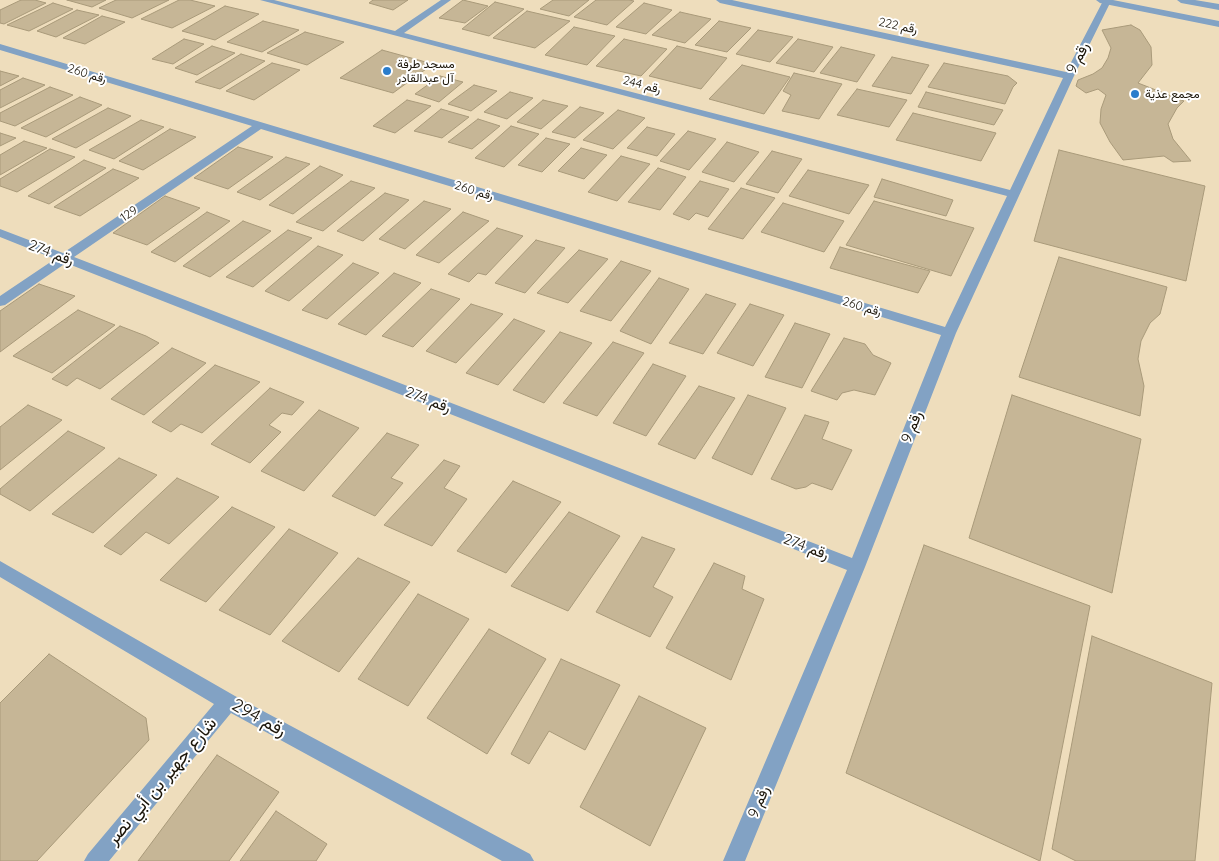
<!DOCTYPE html>
<html>
<head>
<meta charset="utf-8">
<style>
  body { margin:0 }
  canvas { display:block; background:#eeddbc }
</style>
</head>
<body>
<canvas width="1219" height="861"></canvas>
<script>
const c = document.querySelector('canvas').getContext('2d');
c.lineJoin = 'round';
function paint(path, color) {
  c.fillStyle = color;
  c.fill(path, 'evenodd');
}
function toPath(rows) {
  const path = new Path2D();
  for (const r of rows) {
    path.moveTo(r[0], r[1]);
    for (let i = 2; i < r.length; i += 2) path.lineTo(r[i], r[i + 1]);
  }
  return path;
}
function stroke(path, color, width, dash) {
  c.strokeStyle = color;
  c.lineWidth = width;
  c.lineCap = dash ? 'butt' : 'round';
  c.setLineDash(dash || []);
  c.stroke(path);
}
function drawText(font, color, halo, rows, align = 'center') {
  c.font = font + ' Quicksand,Vazirmatn,sans-serif';
  c.lineWidth = 4;
  c.setLineDash([]);
  c.textBaseline = 'middle';
  c.strokeStyle = halo;
  c.fillStyle = color;
  for (const [text, x, y, turn = 0] of rows) {
    c.save();
    c.translate(x, y);
    c.rotate((+turn || 0) * Math.PI / 180);
    c.textAlign = isNaN(turn) ? turn : align;
    if (halo) c.strokeText(text, 0, 0);
    c.fillText(text, 0, 0);
    c.restore();
  }
}
const building = toPath([
  [21,0,35,0,46,3,4,24,0,23,0,10,21,0],
  [67,0,106,0,92,7,67,0],
  [116,0,169,0,132,18,99,8,116,0],
  [179,0,190,0,215,6,172,28,141,19,179,0],
  [373,0,408,0,393,10,369,3,373,0],
  [463,0,488,6,465,23,439,18,463,0],
  [553,0,589,0,569,16,540,9,553,0],
  [596,0,629,0,634,1,607,25,574,17,596,0],
  [495,2,524,9,489,36,462,29,495,2],
  [53,3,73,9,29,31,7,25,53,3],
  [644,3,672,10,646,34,616,27,644,3],
  [225,6,259,14,215,40,182,31,225,6],
  [77,10,99,15,56,37,37,31,77,10],
  [527,11,570,21,535,48,493,38,527,11],
  [680,12,711,19,685,43,652,35,680,12],
  [102,16,125,22,85,44,63,38,102,16],
  [263,21,299,30,262,52,227,42,263,21],
  [719,21,751,28,727,52,695,45,719,21],
  [1131,25,1140,30,1151,47,1152,65,1138,83,1184,101,1177,108,1168,124,1173,139,1191,161,1173,162,1164,156,1123,160,1110,142,1100,123,1101,109,1106,95,1098,89,1086,93,1076,86,1078,80,1093,74,1102,68,1108,58,1111,48,1102,30,1131,25],
  [574,27,615,36,587,65,545,55,574,27],
  [758,30,793,37,770,62,736,54,758,30],
  [305,32,344,42,307,65,267,53,305,32],
  [184,39,204,44,173,64,152,59,184,39],
  [624,39,667,49,641,76,596,66,624,39],
  [798,39,833,47,814,72,776,63,798,39],
  [212,46,235,53,197,75,175,68,212,46],
  [677,46,727,58,701,89,649,76,677,46],
  [841,47,875,55,857,82,820,73,841,47],
  [382,50,433,64,393,93,340,78,382,50],
  [241,54,265,61,220,89,195,82,241,54],
  [892,57,929,65,911,94,872,86,892,57],
  [272,63,300,70,254,100,226,91,272,63],
  [944,63,1008,76,1017,83,1013,87,1005,104,928,87,944,63],
  [742,65,790,77,764,114,709,99,742,65],
  [0,71,19,76,0,86,0,71],
  [794,73,842,84,819,119,782,111,791,95,783,91,794,73],
  [440,76,463,82,439,102,415,94,440,76],
  [23,78,45,85,0,108,0,90,23,78],
  [474,85,497,91,471,111,448,104,474,85],
  [50,87,73,95,15,126,0,121,0,113,50,87],
  [857,89,907,100,889,127,837,115,857,89],
  [510,92,533,98,507,119,484,112,510,92],
  [926,92,1003,110,994,125,918,107,926,92],
  [80,97,102,105,46,137,21,128,80,97],
  [407,100,431,106,395,133,373,126,407,100],
  [543,100,568,106,541,129,517,122,543,100],
  [580,107,604,113,575,138,552,132,580,107],
  [108,108,131,116,76,148,52,139,108,108],
  [441,109,469,117,442,138,414,131,441,109],
  [618,110,645,118,613,149,583,140,618,110],
  [913,113,996,133,981,161,896,140,913,113],
  [478,119,500,126,472,149,448,142,478,119],
  [141,120,164,127,114,159,89,150,141,120],
  [511,126,539,134,504,167,475,158,511,126],
  [647,127,675,134,657,156,627,148,647,127],
  [170,129,196,137,143,170,119,161,170,129],
  [688,131,716,139,689,170,660,161,688,131],
  [0,133,16,138,0,146,0,133],
  [546,138,570,144,542,172,518,165,546,138],
  [24,141,47,148,0,175,0,155,24,141],
  [727,142,759,152,734,182,702,172,727,142],
  [238,147,273,157,228,189,194,178,238,147],
  [581,148,607,155,584,179,558,171,581,148],
  [50,149,75,157,17,192,0,186,0,179,50,149],
  [1059,150,1205,186,1186,281,1034,241,1059,150],
  [772,151,802,159,778,193,746,184,772,151],
  [621,156,650,164,617,201,588,192,621,156],
  [286,157,310,164,260,200,237,192,286,157],
  [84,160,106,168,49,204,28,196,84,160],
  [320,166,343,175,293,214,269,205,320,166],
  [658,168,686,177,660,210,628,202,658,168],
  [113,169,139,178,80,216,54,207,113,169],
  [808,170,869,185,849,214,789,196,808,170],
  [882,179,953,200,946,216,874,197,882,179],
  [351,181,375,188,323,231,296,222,351,181],
  [700,181,729,189,708,217,696,213,689,220,673,214,700,181],
  [741,188,775,198,743,239,708,229,741,188],
  [385,193,409,200,363,241,337,231,385,193],
  [165,196,200,208,147,245,113,233,165,196],
  [424,201,451,209,405,249,379,239,424,201],
  [874,201,974,228,951,276,846,245,874,201],
  [783,203,844,221,824,252,761,232,783,203],
  [207,212,230,221,175,262,151,252,207,212],
  [463,212,489,221,439,263,416,255,463,212],
  [243,221,271,231,210,277,183,266,243,221],
  [497,228,523,236,486,275,478,273,469,282,448,274,497,228],
  [288,230,312,238,253,287,226,277,288,230],
  [536,240,565,248,525,293,495,283,536,240],
  [318,246,343,255,289,301,265,291,318,246],
  [840,247,930,271,918,293,830,268,840,247],
  [579,250,608,259,568,303,537,293,579,250],
  [1059,257,1167,287,1160,314,1150,323,1141,341,1138,359,1144,386,1140,416,1019,377,1059,257],
  [621,261,651,271,611,321,580,311,621,261],
  [353,263,379,273,327,319,302,310,353,263],
  [394,273,421,283,366,335,338,324,394,273],
  [659,278,689,289,651,344,620,331,659,278],
  [39,284,75,296,0,352,0,311,39,284],
  [431,289,460,299,413,347,382,336,431,289],
  [706,294,736,304,703,354,669,343,706,294],
  [471,304,503,314,456,363,426,351,471,304],
  [750,304,784,315,753,366,717,353,750,304],
  [78,310,115,325,52,373,13,356,78,310],
  [514,319,545,331,498,385,466,373,514,319],
  [795,323,830,334,802,388,765,377,795,323],
  [120,326,146,336,159,343,100,389,77,378,67,386,52,379,120,326],
  [560,332,592,343,544,403,513,390,560,332],
  [844,338,865,344,873,355,891,363,875,395,854,390,842,393,837,400,811,391,844,338],
  [613,342,644,353,597,416,563,403,613,342],
  [172,348,206,363,144,415,111,399,172,348],
  [653,364,686,376,646,436,613,423,653,364],
  [215,365,260,382,202,433,181,424,171,432,152,422,215,365],
  [699,386,735,398,695,459,658,444,699,386],
  [270,388,304,402,292,415,282,413,269,425,281,432,250,463,211,444,270,388],
  [748,395,786,408,752,475,712,458,748,395],
  [1012,395,1141,439,1112,593,969,538,1012,395],
  [28,405,62,420,0,470,0,427,28,405],
  [319,410,359,428,304,491,261,471,319,410],
  [805,415,829,422,822,439,852,450,832,490,812,483,806,487,796,489,771,479,805,415],
  [68,431,105,448,30,511,0,494,0,489,68,431],
  [387,433,419,445,391,478,403,483,375,516,332,496,387,433],
  [119,458,157,475,93,533,52,514,119,458],
  [444,460,460,466,444,488,467,499,432,546,384,525,444,460],
  [177,478,219,497,169,544,146,532,121,555,104,546,177,478],
  [513,481,561,502,506,573,457,551,513,481],
  [232,507,275,527,206,602,160,580,232,507],
  [569,512,620,536,568,611,511,586,569,512],
  [289,529,338,553,270,635,219,610,289,529],
  [642,537,675,549,653,587,673,597,650,637,596,612,642,537],
  [924,545,1090,606,1040,861,846,773,924,545],
  [358,558,410,582,339,672,282,641,358,558],
  [714,563,745,576,742,589,764,599,731,680,666,648,714,563],
  [418,594,469,619,408,706,358,679,418,594],
  [489,629,546,659,487,754,427,718,489,629],
  [1092,636,1212,683,1195,861,1076,861,1052,849,1092,636],
  [49,654,146,718,149,740,37,861,0,861,0,703,49,654],
  [561,659,620,685,585,750,549,731,529,764,511,754,561,659],
  [639,696,706,728,650,846,580,807,639,696],
  [217,755,279,792,229,861,138,861,217,755],
  [276,811,327,844,316,861,240,861,276,811]
]);
paint(building, '#c6b696');
stroke(building, '#a99a7a', 1);
paint(toPath([
  [260,0,274,0,395,31,441,0,451,0,404,33,1010,190,1063,78,720,3,716,0,732,0,1066,72,1103,1,1111,1,1074,76,956,333,865,567,745,861,723,861,847,570,66,263,5,305,0,306,0,296,55,259,0,237,0,229,63,253,252,126,0,50,0,44,945,327,1007,196,260,0],
  [261,129,941,335,852,558,74,257,261,129],
  [0,561,235,696,530,854,534,861,502,861,231,713,109,861,84,861,88,854,214,704,0,577,0,561]
]), '#82a2c4');
paint(toPath([
  [1096,0,1113,0,1219,21,1219,27,1100,3,1096,0],
  [1177,0,1195,0,1219,4,1219,10,1181,3,1177,0]
]), '#82a2c4');
for (const [x, y, r, color] of [
  [387,71,5,"#2a7dcc"],
  [1135,94,5,"#2a7dcc"]
]) {
  const dot = new Path2D();
  dot.arc(x, y, r, 0, 2 * Math.PI);
  c.fillStyle = color;
  c.fill(dot);
  stroke(dot, '#fff', 2);
}
drawText('12px', '#1b1509', '#fff', [
  ["رقم 222",898,26,12],
  ["رقم 260",87,74,17],
  ["رقم 244",642,85,15],
  ["رقم 260",474,191,17],
  ["129",129,214,-34],
  ["رقم 260",862,307,17]
]);
drawText('12px', '#1b1509', '#fff', [
  ["مسجد طرفة",397,64],
  ["آل عبدالقادر",397,78],
  ["مجمع عذية",1145,94]
], 'left');
drawText('15px', '#1b1509', '#fff', [
  ["رقم 9",1078,58,-63],
  ["رقم 274",51,253,21],
  ["رقم 274",428,400,21],
  ["رقم 9",912,427,-68],
  ["رقم 274",806,547,21],
  ["رقم 9",759,802,-67]
]);
drawText('18px', '#1b1509', '#fff', [
  ["رقم 294",259,718,29],
  ["شارع جهير بن أبي نصر",162,781,-50]
]);
</script>
</body>
</html>
